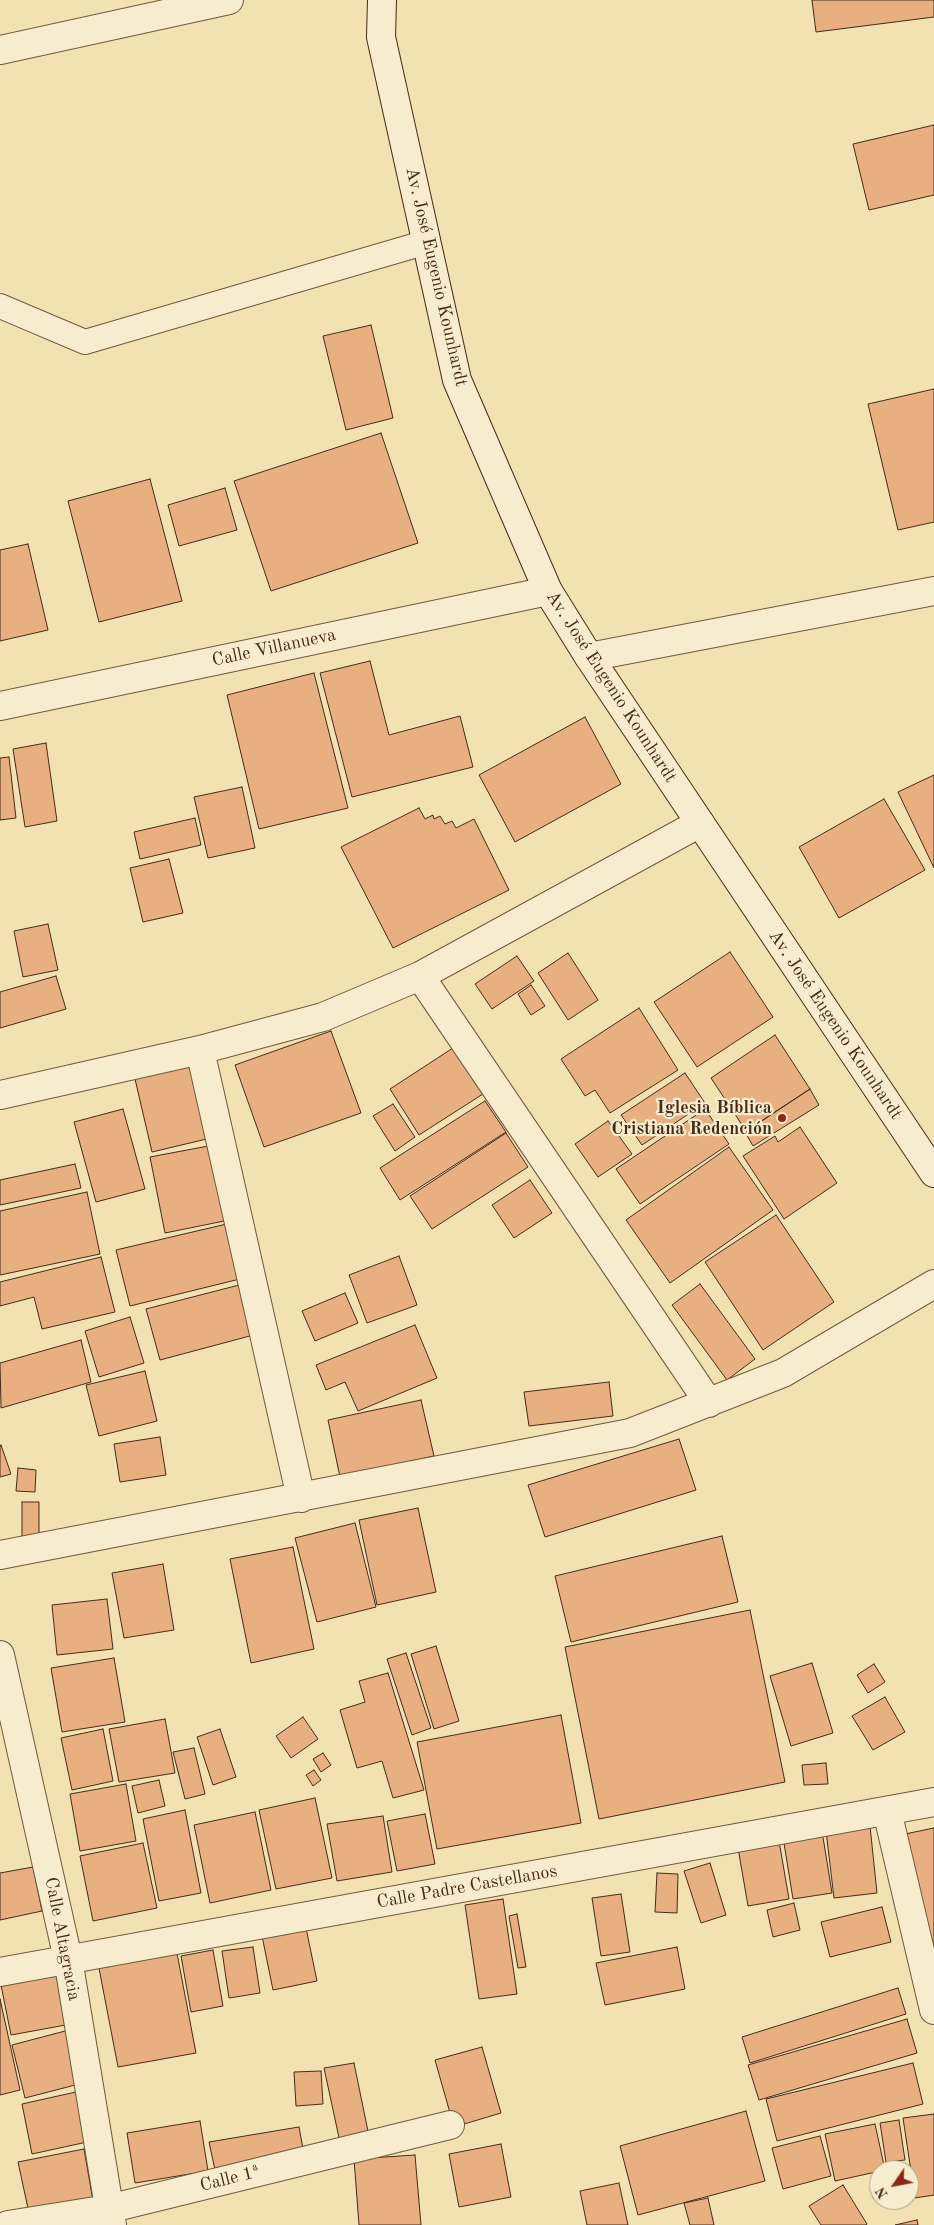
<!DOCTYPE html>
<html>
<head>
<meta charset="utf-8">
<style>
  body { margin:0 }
  #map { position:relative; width:934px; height:2225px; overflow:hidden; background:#f2e2b2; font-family:"Old Standard TT",serif }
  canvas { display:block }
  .north { position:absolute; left:869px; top:2160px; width:50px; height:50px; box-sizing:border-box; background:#f7eccd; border:1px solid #b09e85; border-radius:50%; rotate:237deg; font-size:14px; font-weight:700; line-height:20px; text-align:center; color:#462919 }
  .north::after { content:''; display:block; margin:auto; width:18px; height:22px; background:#8f2418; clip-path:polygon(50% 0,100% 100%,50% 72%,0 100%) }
</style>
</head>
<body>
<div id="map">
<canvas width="934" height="2225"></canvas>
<div class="north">N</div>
</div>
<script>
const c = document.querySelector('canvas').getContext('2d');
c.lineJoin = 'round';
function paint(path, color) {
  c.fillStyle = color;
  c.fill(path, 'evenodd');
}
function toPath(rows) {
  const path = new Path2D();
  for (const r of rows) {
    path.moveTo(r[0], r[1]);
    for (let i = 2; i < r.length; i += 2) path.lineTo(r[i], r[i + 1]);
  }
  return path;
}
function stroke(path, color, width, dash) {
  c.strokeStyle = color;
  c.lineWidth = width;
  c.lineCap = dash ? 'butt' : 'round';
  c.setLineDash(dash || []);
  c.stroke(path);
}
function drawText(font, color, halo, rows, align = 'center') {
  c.font = font + ' "Old Standard TT",serif';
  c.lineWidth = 4.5;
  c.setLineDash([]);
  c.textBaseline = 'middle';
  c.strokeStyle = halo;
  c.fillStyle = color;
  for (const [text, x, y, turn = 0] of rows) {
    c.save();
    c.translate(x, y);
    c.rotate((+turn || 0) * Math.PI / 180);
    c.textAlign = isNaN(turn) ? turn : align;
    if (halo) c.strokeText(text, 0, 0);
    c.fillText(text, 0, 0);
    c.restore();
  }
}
const building = toPath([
  [812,0,934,0,934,17,816,32,812,0],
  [934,125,934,195,869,210,853,144,934,125],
  [371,325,393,418,346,430,323,336,371,325],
  [934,389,934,522,898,530,868,404,934,389],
  [381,433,418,543,271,591,234,481,381,433],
  [150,479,182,601,99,622,68,501,150,479],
  [225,488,237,530,179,546,168,505,225,488],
  [28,544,48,630,0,641,0,550,28,544],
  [370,661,389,735,460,716,473,767,352,797,320,673,370,661],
  [314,673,348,808,259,829,227,695,314,673],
  [585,717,621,784,515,842,479,775,585,717],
  [46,743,57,821,25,827,13,749,46,743],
  [9,757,16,818,0,820,0,758,9,757],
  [934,775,934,868,898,792,934,775],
  [242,787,255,848,208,858,194,797,242,787],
  [884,799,925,870,839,918,799,847,884,799],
  [419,808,425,819,433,815,434,819,440,816,445,824,452,821,456,828,474,819,509,890,393,948,341,847,419,808],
  [195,818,201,845,140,859,134,832,195,818],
  [169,859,183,913,143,922,130,868,169,859],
  [48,924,58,970,23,977,14,931,48,924],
  [730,952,773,1017,697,1067,654,1002,730,952],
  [568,953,598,1000,568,1020,538,973,568,953],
  [517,956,534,981,492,1009,475,984,517,956],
  [56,976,66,1009,0,1028,0,992,56,976],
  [531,985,545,1006,531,1015,518,994,531,985],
  [639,1008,678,1070,610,1113,595,1090,585,1096,561,1059,639,1008],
  [331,1031,361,1113,264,1147,235,1065,331,1031],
  [775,1035,810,1089,746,1131,711,1078,775,1035],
  [456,1046,486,1092,419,1135,390,1089,456,1046],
  [197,1064,215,1137,152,1152,135,1079,197,1064],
  [685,1073,705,1103,642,1145,621,1115,685,1073],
  [810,1089,819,1105,753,1146,745,1132,810,1089],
  [485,1101,506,1132,400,1200,380,1168,485,1101],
  [393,1104,415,1137,395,1151,373,1116,393,1104],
  [123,1109,145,1189,96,1202,74,1122,123,1109],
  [705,1109,729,1144,640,1204,616,1169,705,1109],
  [608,1121,632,1154,598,1177,575,1144,608,1121],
  [800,1127,837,1183,784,1219,743,1156,775,1136,778,1142,800,1127],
  [506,1133,528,1167,432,1229,410,1196,506,1133],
  [219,1144,234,1219,165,1233,150,1157,219,1144],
  [729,1147,773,1210,670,1283,626,1220,729,1147],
  [75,1164,81,1188,0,1205,0,1180,75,1164],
  [530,1180,552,1213,514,1238,492,1205,530,1180],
  [87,1192,100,1254,0,1275,0,1211,87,1192],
  [776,1215,834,1302,763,1350,705,1262,776,1215],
  [235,1222,248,1277,130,1306,116,1250,235,1222],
  [399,1256,417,1305,367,1323,349,1275,399,1256],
  [101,1257,115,1312,42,1329,34,1297,0,1306,0,1282,101,1257],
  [247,1283,261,1333,160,1360,146,1309,247,1283],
  [700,1284,755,1359,727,1380,672,1305,700,1284],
  [345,1293,358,1323,315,1341,302,1311,345,1293],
  [130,1317,144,1363,99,1377,85,1331,130,1317],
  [415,1325,437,1378,358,1411,345,1382,326,1390,316,1365,415,1325],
  [81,1340,91,1382,1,1408,0,1363,81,1340],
  [145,1371,157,1421,99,1436,86,1385,145,1371],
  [609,1382,613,1416,529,1426,524,1392,609,1382],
  [421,1400,434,1456,340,1477,328,1420,421,1400],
  [160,1437,166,1475,120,1482,114,1444,160,1437],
  [679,1439,696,1490,545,1537,528,1485,679,1439],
  [1,1445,11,1474,0,1477,0,1446,1,1445],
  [18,1468,36,1470,35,1492,16,1491,18,1468],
  [22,1502,39,1502,39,1539,22,1539,22,1502],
  [418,1508,436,1592,377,1605,359,1520,418,1508],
  [355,1523,376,1607,317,1622,295,1538,355,1523],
  [722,1536,738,1602,571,1642,555,1576,722,1536],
  [293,1547,314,1649,251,1663,230,1559,293,1547],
  [163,1564,174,1630,124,1638,112,1573,163,1564],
  [107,1599,113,1649,57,1655,52,1605,107,1599],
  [750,1610,785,1782,599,1819,565,1647,750,1610],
  [436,1646,459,1721,434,1729,411,1654,436,1646],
  [406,1653,431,1728,412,1735,387,1659,406,1653],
  [114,1658,125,1722,62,1732,51,1668,114,1658],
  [812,1663,833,1733,791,1746,770,1676,812,1663],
  [874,1664,885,1682,868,1693,857,1675,874,1664],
  [388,1673,424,1790,393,1798,382,1761,357,1768,340,1710,365,1702,359,1681,388,1673],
  [885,1697,905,1732,873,1750,852,1716,885,1697],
  [561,1715,581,1823,437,1849,417,1742,561,1715],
  [303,1717,318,1739,291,1758,276,1736,303,1717],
  [165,1719,175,1773,119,1782,109,1729,165,1719],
  [103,1729,113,1781,72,1790,61,1738,103,1729],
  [220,1729,236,1777,213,1785,197,1737,220,1729],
  [194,1748,205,1794,185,1799,173,1752,194,1748],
  [323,1753,331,1765,321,1772,313,1759,323,1753],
  [826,1763,828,1784,804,1785,802,1765,826,1763],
  [314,1770,321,1780,313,1786,306,1775,314,1770],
  [159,1780,165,1806,138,1813,132,1786,159,1780],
  [126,1784,136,1841,80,1851,70,1794,126,1784],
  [315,1798,332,1878,276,1889,259,1810,315,1798],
  [185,1810,201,1893,159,1901,143,1819,185,1810],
  [255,1812,271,1890,210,1903,194,1825,255,1812],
  [425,1814,435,1864,397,1871,387,1821,425,1814],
  [383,1816,392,1872,337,1881,327,1824,383,1816],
  [870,1826,877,1893,834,1898,826,1831,870,1826],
  [934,1828,934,1964,905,1834,934,1828],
  [822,1831,832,1893,793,1899,783,1837,822,1831],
  [778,1835,789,1899,748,1906,737,1842,778,1835],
  [143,1843,157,1908,93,1921,80,1856,143,1843],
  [710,1863,726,1915,701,1923,684,1871,710,1863],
  [33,1867,42,1911,0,1920,0,1873,33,1867],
  [657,1873,678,1874,677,1913,655,1912,657,1873],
  [621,1894,630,1952,601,1956,592,1898,621,1894],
  [503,1899,517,1994,479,1999,465,1905,503,1899],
  [794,1903,800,1930,773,1937,767,1910,794,1903],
  [882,1907,891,1942,830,1957,821,1922,882,1907],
  [517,1914,526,1967,518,1968,509,1916,517,1914],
  [306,1928,317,1981,273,1990,262,1936,306,1928],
  [253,1947,260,1993,229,1998,222,1951,253,1947],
  [677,1947,685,1989,605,2005,596,1963,677,1947],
  [176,1948,196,2053,118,2067,98,1963,176,1948],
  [213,1950,223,2006,191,2012,181,1956,213,1950],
  [61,1967,71,2024,11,2035,0,1980,61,1967],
  [898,1988,906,2014,750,2063,742,2037,898,1988],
  [0,1999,20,2090,0,2095,0,1999],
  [907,2019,917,2053,759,2100,748,2065,907,2019],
  [69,2030,83,2083,25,2098,12,2045,69,2030],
  [482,2047,501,2113,454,2127,435,2060,482,2047],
  [354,2063,370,2141,341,2147,324,2068,354,2063],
  [913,2063,923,2104,777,2141,766,2099,913,2063],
  [321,2071,323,2104,296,2106,294,2072,321,2071],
  [76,2092,87,2142,32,2154,22,2104,76,2092],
  [746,2111,765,2181,638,2215,620,2146,746,2111],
  [934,2114,934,2195,915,2198,903,2118,934,2114],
  [899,2120,905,2160,886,2162,880,2123,899,2120],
  [200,2121,208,2171,135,2183,127,2133,200,2121],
  [875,2124,885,2170,835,2181,825,2134,875,2124],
  [299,2127,304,2154,215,2170,209,2142,299,2127],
  [820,2136,831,2176,783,2189,772,2148,820,2136],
  [501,2144,511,2197,459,2207,449,2154,501,2144],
  [84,2149,93,2201,29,2213,18,2162,84,2149],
  [415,2155,421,2225,359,2225,354,2159,415,2155],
  [619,2183,628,2225,587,2225,580,2191,619,2183],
  [843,2185,867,2224,866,2225,821,2225,809,2206,843,2185],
  [708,2198,714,2225,690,2225,684,2203,708,2198],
  [917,2220,918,2225,895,2225,917,2220]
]);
paint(building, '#e8b081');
stroke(building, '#462919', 1);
const lane = toPath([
  [0,306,85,342,427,242]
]);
const street = toPath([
  [0,50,229,0],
  [589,657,934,591],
  [0,706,548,591],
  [420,976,709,1403],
  [200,1050,301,1498],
  [0,1095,200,1050,323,1017,420,976,700,823],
  [0,1555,630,1433,783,1373,934,1284],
  [0,1655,68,1959,112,2225],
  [887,1811,934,2010],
  [0,1972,934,1802],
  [8,2225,108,2209,450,2125]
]);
const secondary = toPath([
  [382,0,381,37,457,380,548,591,589,657,934,1173]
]);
stroke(lane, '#71573f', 26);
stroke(street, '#71573f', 30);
stroke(secondary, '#462919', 30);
stroke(lane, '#f7eccd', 24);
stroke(street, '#f7eccd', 28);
stroke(secondary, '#f7eccd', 28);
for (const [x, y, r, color] of [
  [782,1118,5,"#8f2418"]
]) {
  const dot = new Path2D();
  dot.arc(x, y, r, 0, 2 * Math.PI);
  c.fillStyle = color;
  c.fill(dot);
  stroke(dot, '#f7eccd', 2);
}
drawText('18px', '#462919', '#f7eccd', [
  ["Av. José Eugenio Kounhardt",436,277,77],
  ["Calle Villanueva",274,648,-12],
  ["Av. José Eugenio Kounhardt",611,687,57],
  ["Av. José Eugenio Kounhardt",835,1025,56],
  ["Calle Padre Castellanos",467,1887,-10],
  ["Calle Altagracia",62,1939,79],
  ["Calle 1ª",230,2179,-14]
]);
drawText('bold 18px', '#462919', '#f7eccd', [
  ["Iglesia Bíblica",772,1108],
  ["Cristiana Redención",772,1129]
], 'right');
</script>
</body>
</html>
